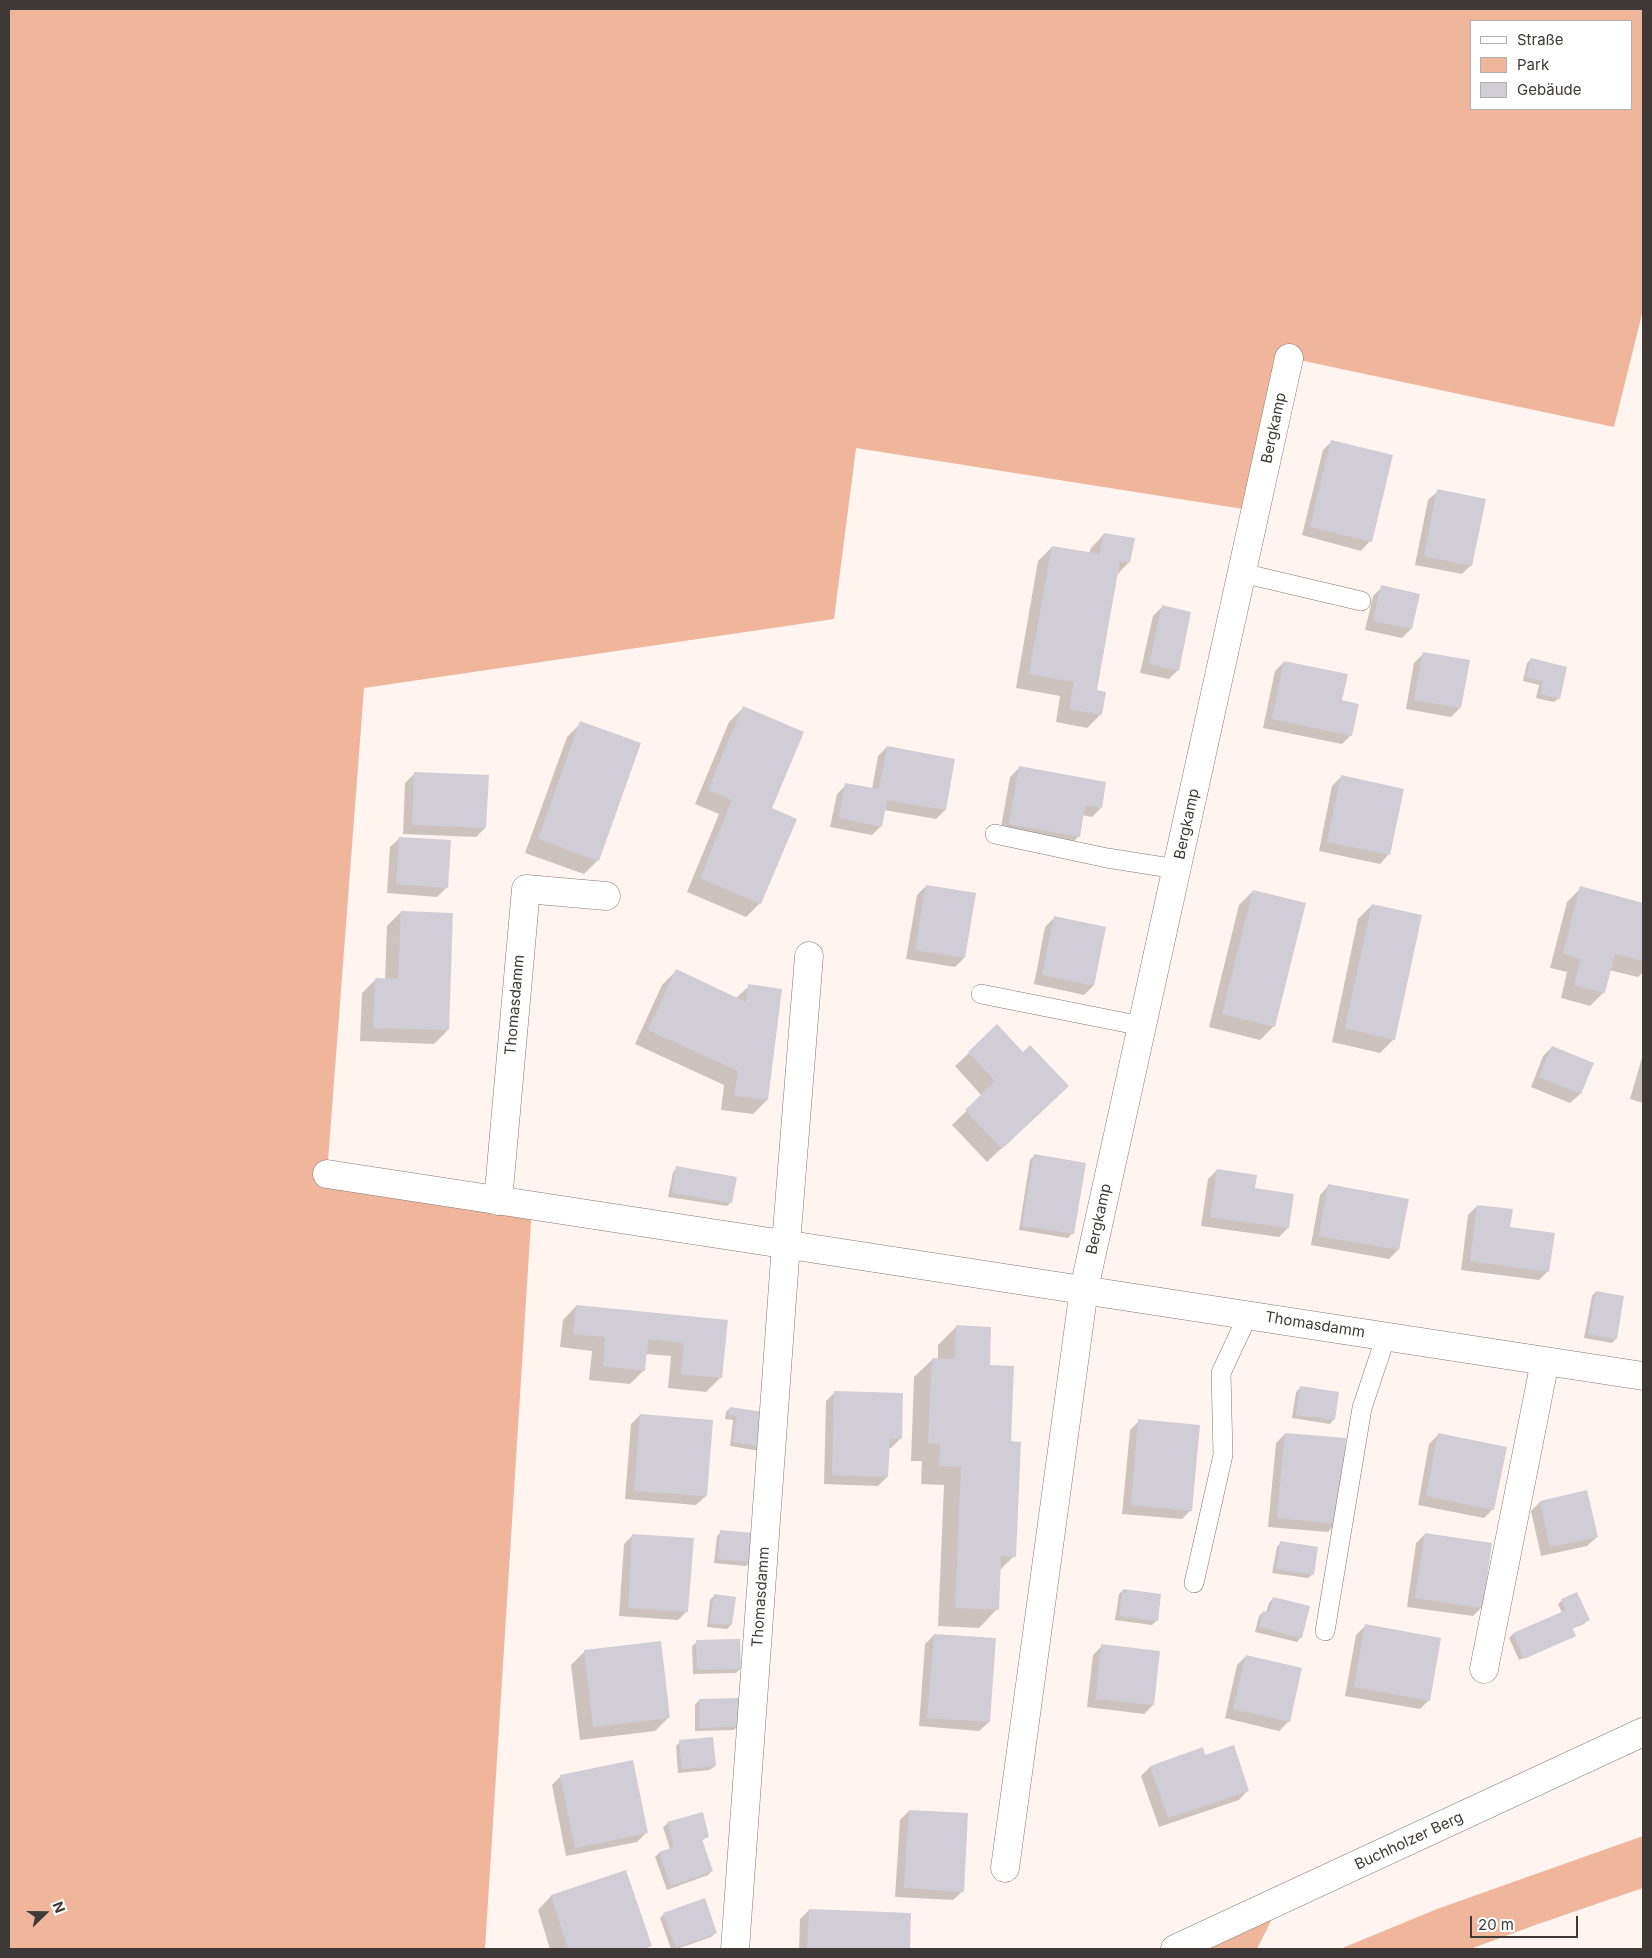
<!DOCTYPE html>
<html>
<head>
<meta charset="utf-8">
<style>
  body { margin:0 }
  #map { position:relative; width:1652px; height:1958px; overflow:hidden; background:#fff4ef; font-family:Inter,sans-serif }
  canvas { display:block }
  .frame { position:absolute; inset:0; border:10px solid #3e3937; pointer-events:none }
  .legend { position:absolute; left:1470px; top:20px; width:162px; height:90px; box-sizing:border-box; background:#fff; border:1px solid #b2b0af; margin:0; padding:6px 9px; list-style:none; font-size:15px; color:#3e3937 }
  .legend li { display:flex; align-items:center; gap:10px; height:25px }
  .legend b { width:25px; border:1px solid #b2b0af }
  .north { position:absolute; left:20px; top:1888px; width:50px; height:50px; -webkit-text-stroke:4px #fff; paint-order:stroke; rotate:68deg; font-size:14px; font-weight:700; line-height:20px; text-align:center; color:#3e3937 }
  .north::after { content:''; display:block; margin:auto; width:18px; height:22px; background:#3e3937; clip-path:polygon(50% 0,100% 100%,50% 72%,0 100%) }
  .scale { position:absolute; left:1470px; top:1916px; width:108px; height:22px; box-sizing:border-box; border:2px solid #3e3937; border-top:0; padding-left:6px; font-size:15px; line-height:18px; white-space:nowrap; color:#3e3937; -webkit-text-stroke:4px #fff; paint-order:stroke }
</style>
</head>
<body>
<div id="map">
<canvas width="1652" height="1958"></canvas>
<div class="frame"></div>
<ul class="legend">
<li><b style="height:6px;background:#fff"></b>Straße</li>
<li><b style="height:14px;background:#f0b69b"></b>Park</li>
<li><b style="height:14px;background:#d1cdd7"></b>Gebäude</li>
</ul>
<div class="north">N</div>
<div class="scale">20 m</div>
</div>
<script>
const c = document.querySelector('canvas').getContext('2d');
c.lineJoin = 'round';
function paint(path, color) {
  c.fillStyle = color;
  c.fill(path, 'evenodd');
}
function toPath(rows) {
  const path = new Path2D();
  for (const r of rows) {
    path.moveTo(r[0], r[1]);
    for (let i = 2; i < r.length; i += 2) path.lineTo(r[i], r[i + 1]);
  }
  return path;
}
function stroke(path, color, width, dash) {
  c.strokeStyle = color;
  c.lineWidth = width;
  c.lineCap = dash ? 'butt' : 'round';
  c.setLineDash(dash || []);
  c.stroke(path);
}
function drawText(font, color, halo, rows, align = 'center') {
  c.font = font + ' Inter,sans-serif';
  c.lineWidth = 4;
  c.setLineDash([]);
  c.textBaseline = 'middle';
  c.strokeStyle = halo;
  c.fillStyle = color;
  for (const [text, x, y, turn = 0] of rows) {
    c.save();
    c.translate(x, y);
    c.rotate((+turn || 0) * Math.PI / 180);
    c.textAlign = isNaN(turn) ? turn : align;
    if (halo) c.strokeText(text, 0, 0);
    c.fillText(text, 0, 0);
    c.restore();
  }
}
paint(toPath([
  [9,9,1643,9,1643,310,1614,427,1290,358,1256,511,856,448,834,619,364,688,327,1174,532,1206,485,1949,9,1949],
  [1471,21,1631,21,1631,109,1471,109],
  [1643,1836,1643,1888,1541,1923,1470,1949,1340,1949,1437,1909],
  [1281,1901,1257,1949,1175,1949]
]), '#f0b69b');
paint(toPath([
  [1332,441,1370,541,1361,551,1302,535,1323,450],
  [1438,491,1471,565,1462,574,1415,565,1428,500],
  [1104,534,1129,562,1117,575,1096,691,1101,714,1087,728,1056,722,1060,696,1016,688,1038,561,1052,547,1089,554,1091,548],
  [1382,587,1418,595,1411,629,1402,638,1365,630,1373,596],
  [1162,607,1178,670,1169,679,1140,673,1153,616],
  [1423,654,1460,708,1451,717,1406,709,1414,663],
  [1531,659,1559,698,1554,702,1536,698,1539,685,1523,681,1527,663],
  [1284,662,1341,701,1351,735,1342,744,1263,728,1275,671],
  [743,708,770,809,760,903,746,917,687,892,719,814,695,804,729,722],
  [581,723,598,860,584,874,525,853,567,737],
  [887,747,954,760,945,810,936,819,884,810,881,826,872,835,830,827,837,794,846,785,872,789,878,756],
  [1019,768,1101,808,1092,817,1082,815,1079,836,1070,845,1000,833,1010,777],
  [414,774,485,828,476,837,403,834,405,783],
  [1341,777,1389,854,1380,864,1319,851,1332,786],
  [400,838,446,888,437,897,387,893,390,847],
  [926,886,975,894,964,958,955,967,906,959,917,895],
  [1581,888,1643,904,1643,972,1638,977,1609,970,1604,992,1590,1006,1561,998,1567,972,1550,968,1567,902],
  [1253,891,1274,1026,1260,1040,1209,1027,1239,905],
  [1372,905,1394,1039,1380,1053,1332,1042,1358,919],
  [401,912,448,1030,434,1044,360,1041,362,993,376,979,385,980,387,926],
  [1054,918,1093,986,1084,995,1034,984,1045,927],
  [676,971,736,998,749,986,767,1100,753,1114,721,1110,724,1085,635,1044,662,985],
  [1552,1047,1592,1063,1580,1094,1570,1103,1531,1087,1543,1056],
  [969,1053,1053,1100,987,1162,952,1125,982,1096,955,1066],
  [1643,1054,1643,1103,1630,1099],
  [1034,1156,1073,1233,1068,1238,1019,1230,1030,1160],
  [677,1168,731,1202,727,1206,668,1197,673,1172],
  [1217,1170,1254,1189,1288,1228,1279,1237,1201,1226,1208,1179],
  [1329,1185,1398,1250,1389,1259,1311,1245,1320,1195],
  [1477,1206,1509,1228,1548,1271,1539,1280,1461,1270,1468,1215],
  [1596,1292,1616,1339,1612,1343,1584,1338,1592,1296],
  [576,1306,726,1321,720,1378,706,1392,668,1388,671,1356,646,1354,644,1370,630,1384,589,1380,592,1351,560,1347,563,1320],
  [957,1326,1010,1443,1014,1556,999,1571,997,1609,979,1628,938,1626,944,1485,921,1484,922,1461,911,1461,914,1377,933,1359,938,1359,938,1345],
  [1300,1388,1334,1419,1330,1424,1292,1418,1296,1392],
  [835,1392,901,1438,891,1448,888,1448,887,1477,878,1486,824,1484,826,1401],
  [730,1408,769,1414,760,1451,730,1446,733,1420,725,1419,726,1412],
  [640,1415,706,1496,696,1505,625,1499,631,1424],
  [1139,1421,1191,1510,1182,1519,1122,1514,1130,1430],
  [1285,1434,1337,1523,1328,1532,1268,1527,1276,1443],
  [1439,1434,1493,1509,1484,1518,1418,1505,1429,1444],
  [1586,1492,1597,1537,1587,1546,1541,1556,1531,1511,1540,1502],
  [721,1532,750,1562,746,1566,714,1563,717,1536],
  [1425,1534,1482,1607,1473,1616,1407,1607,1416,1543],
  [633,1535,687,1611,678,1620,619,1616,624,1544],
  [1281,1542,1313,1574,1308,1578,1272,1573,1277,1547],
  [1123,1590,1156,1621,1152,1625,1115,1620,1119,1594],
  [714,1596,731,1625,727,1629,707,1627,710,1600],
  [1273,1598,1301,1637,1297,1642,1255,1632,1259,1616,1263,1612,1266,1613,1269,1603],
  [1562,1600,1588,1620,1584,1624,1571,1629,1575,1636,1571,1639,1571,1637,1519,1660,1509,1638,1513,1634,1562,1613,1558,1604],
  [1365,1626,1429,1700,1420,1709,1345,1696,1356,1635],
  [934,1635,989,1722,979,1731,919,1726,925,1644],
  [697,1642,740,1669,736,1673,693,1674,692,1646],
  [1102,1646,1153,1705,1144,1714,1087,1707,1093,1655],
  [585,1651,669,1717,655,1731,580,1740,571,1665],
  [1246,1656,1289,1721,1279,1731,1225,1718,1237,1665],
  [699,1700,738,1726,734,1730,695,1731,695,1705],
  [680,1742,715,1766,710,1770,678,1773,676,1746],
  [1150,1767,1248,1790,1239,1800,1159,1827,1141,1776],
  [561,1776,646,1833,637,1842,566,1856,552,1785],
  [909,1811,963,1891,953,1900,895,1897,900,1820],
  [668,1823,708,1837,701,1841,712,1871,708,1875,667,1890,655,1857,659,1853,670,1849,663,1827],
  [625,1872,650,1946,646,1949,550,1949,538,1910,551,1896],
  [809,1910,910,1915,908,1949,799,1949,800,1919],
  [664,1914,716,1933,711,1937,677,1949,671,1949,660,1918]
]), '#0003');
paint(toPath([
  [1331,440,1393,455,1372,542,1310,527],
  [1437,489,1486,499,1472,566,1424,556],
  [1104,533,1135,538,1130,563,1120,561,1097,690,1106,692,1102,715,1069,709,1074,682,1029,674,1052,546,1100,554],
  [1381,585,1420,594,1412,629,1373,621],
  [1162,605,1191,612,1179,671,1149,664],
  [1423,652,1470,660,1461,708,1414,700],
  [1531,658,1567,667,1560,699,1540,694,1543,681,1526,677],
  [1284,661,1348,674,1342,700,1359,704,1352,736,1272,719],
  [743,706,804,732,772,808,797,819,761,904,700,878,732,800,708,790],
  [580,721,641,743,599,861,538,839],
  [887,746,955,759,946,810,887,800,882,827,839,818,845,783,879,789],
  [1019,766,1106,782,1102,808,1085,805,1080,837,1009,824],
  [414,772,489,775,486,828,412,825],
  [1341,775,1404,789,1390,855,1327,842],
  [399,837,451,840,448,888,396,884],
  [926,885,976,893,965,958,915,950],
  [1580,886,1643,903,1643,961,1615,954,1605,993,1574,985,1581,959,1563,954],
  [1253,890,1306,903,1275,1027,1222,1014],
  [1372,904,1422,915,1395,1040,1345,1028],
  [401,911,453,913,449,1030,373,1028,375,978,398,979],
  [1054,916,1106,927,1094,986,1042,975],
  [676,969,746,1002,748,984,782,989,768,1100,734,1096,738,1071,648,1030],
  [997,1024,1023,1052,1030,1045,1069,1086,1002,1149,965,1110,995,1081,968,1052],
  [1552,1046,1594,1063,1581,1094,1539,1077],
  [1034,1154,1086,1163,1074,1234,1022,1226],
  [676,1166,737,1177,732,1203,672,1193],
  [1217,1169,1257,1175,1255,1188,1294,1194,1289,1228,1210,1217],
  [1328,1184,1409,1199,1399,1250,1319,1236],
  [1477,1205,1513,1209,1510,1227,1555,1233,1549,1272,1470,1261],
  [1596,1291,1624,1296,1617,1339,1588,1334],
  [576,1305,728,1320,722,1378,681,1374,684,1343,648,1339,645,1371,603,1366,605,1337,573,1334],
  [956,1325,991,1327,990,1365,1014,1366,1011,1441,1021,1442,1016,1557,1001,1556,999,1610,955,1608,961,1467,939,1466,940,1444,928,1443,932,1358,955,1359],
  [1300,1386,1339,1392,1335,1420,1296,1415],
  [834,1391,903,1393,902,1439,890,1439,888,1477,832,1475],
  [730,1407,770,1413,765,1447,733,1442,737,1416,729,1415],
  [640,1414,713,1420,707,1496,634,1491],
  [1138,1419,1200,1425,1192,1511,1131,1505],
  [1285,1433,1346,1438,1338,1524,1277,1518],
  [1438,1433,1507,1447,1494,1510,1426,1496],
  [1587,1490,1598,1537,1550,1547,1540,1501],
  [720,1530,754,1533,752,1562,718,1559],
  [1425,1533,1492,1543,1483,1608,1415,1598],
  [632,1534,694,1538,688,1612,628,1608],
  [1280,1541,1318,1547,1314,1575,1276,1569],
  [1123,1589,1161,1594,1158,1621,1119,1616],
  [1577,1592,1590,1620,1572,1627,1576,1636,1524,1659,1513,1633,1566,1610,1561,1599],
  [714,1594,736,1597,732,1625,710,1623],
  [1273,1597,1310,1606,1302,1638,1259,1627,1263,1611,1269,1612],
  [1365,1624,1441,1638,1430,1701,1354,1687],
  [934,1634,996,1638,990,1722,927,1718],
  [740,1639,741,1669,697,1670,696,1640],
  [661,1641,670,1718,593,1727,584,1650],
  [1101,1644,1160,1651,1154,1705,1096,1699],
  [1246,1655,1302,1668,1290,1722,1233,1709],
  [739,1698,740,1726,699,1728,699,1699],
  [713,1737,716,1766,682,1769,679,1740],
  [1234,1745,1249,1791,1168,1818,1150,1766,1203,1747,1205,1755],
  [633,1760,648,1833,575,1848,560,1775],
  [909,1810,968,1813,964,1892,904,1888],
  [703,1812,709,1837,702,1839,713,1871,671,1886,659,1852,674,1847,667,1822],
  [626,1870,652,1946,641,1949,568,1949,551,1895],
  [705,1898,717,1933,676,1948,663,1913],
  [809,1909,911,1913,910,1949,807,1949]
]), '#d1cdd7');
const service = toPath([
  [1242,573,1361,601],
  [995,834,1107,858,1177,869],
  [981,994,1142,1026],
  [1194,1583,1223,1455,1221,1373,1248,1315],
  [1325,1631,1362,1408,1386,1336]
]);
const minor = toPath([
  [327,1174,1643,1376],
  [498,1201,526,889,606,896],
  [1484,1669,1545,1361],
  [1005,1868,1084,1289,1289,358],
  [735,1949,786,1244,809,956]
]);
const secondary = toPath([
  [1175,1949,1643,1732]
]);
stroke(service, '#837975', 20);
stroke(minor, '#837975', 29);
stroke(secondary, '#837975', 29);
stroke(service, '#fff', 19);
stroke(minor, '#fff', 28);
stroke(secondary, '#fff', 28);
drawText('15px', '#3e3937', '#fff', [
  ["Bergkamp",1274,428,-78],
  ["Bergkamp",1187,824,-78],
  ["Thomasdamm",515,1005,-85],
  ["Bergkamp",1099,1219,-78],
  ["Thomasdamm",1315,1325,9],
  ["Thomasdamm",761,1597,-86],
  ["Buchholzer Berg",1409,1841,-25]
]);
</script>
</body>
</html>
